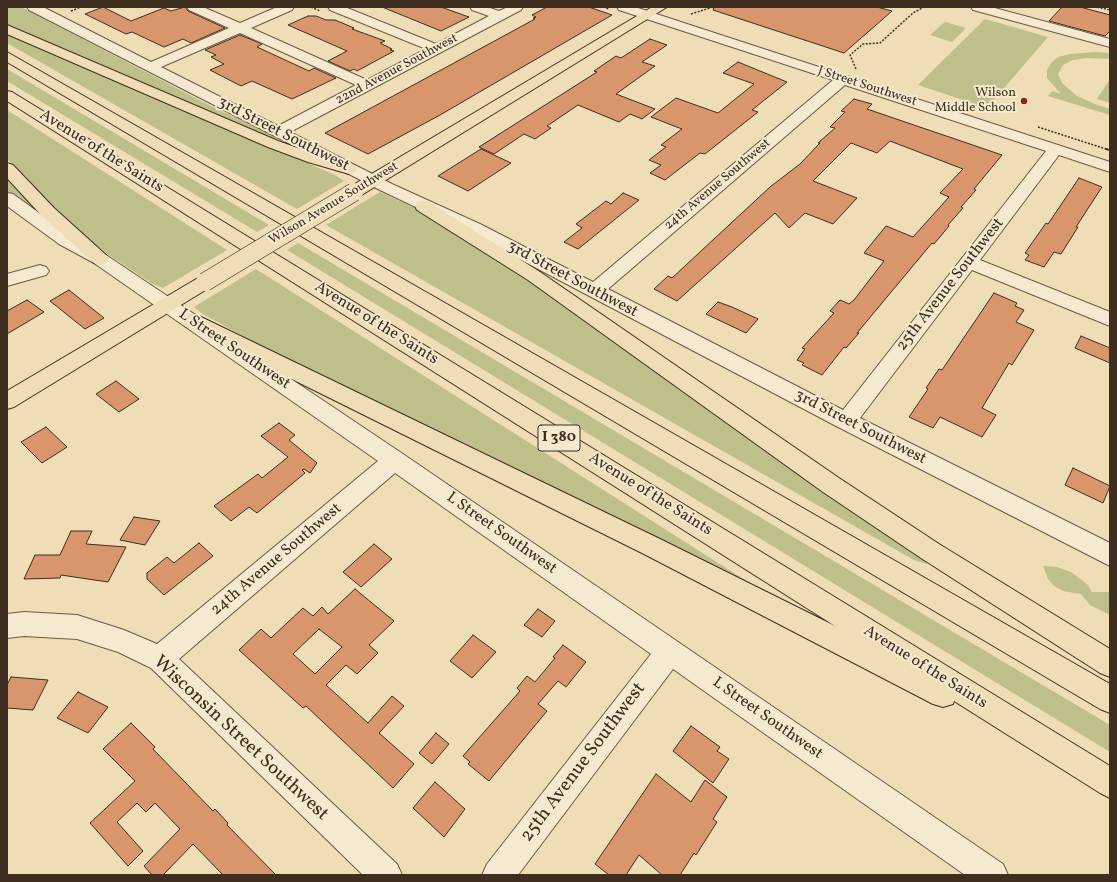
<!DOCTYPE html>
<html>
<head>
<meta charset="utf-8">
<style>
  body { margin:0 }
  #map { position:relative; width:1117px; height:882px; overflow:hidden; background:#efddb5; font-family:Vollkorn,serif }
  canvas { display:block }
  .frame { position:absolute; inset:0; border:8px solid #3d2e20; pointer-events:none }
</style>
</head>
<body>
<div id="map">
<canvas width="1117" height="882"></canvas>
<div class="frame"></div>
</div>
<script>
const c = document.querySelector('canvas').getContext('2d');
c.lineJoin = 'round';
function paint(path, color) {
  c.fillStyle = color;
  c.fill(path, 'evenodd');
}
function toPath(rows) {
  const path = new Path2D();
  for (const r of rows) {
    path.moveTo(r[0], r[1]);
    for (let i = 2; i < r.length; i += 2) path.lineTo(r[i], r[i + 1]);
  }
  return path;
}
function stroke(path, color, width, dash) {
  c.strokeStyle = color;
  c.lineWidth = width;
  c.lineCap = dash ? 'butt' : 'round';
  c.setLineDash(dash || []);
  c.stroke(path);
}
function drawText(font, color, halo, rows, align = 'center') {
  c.font = font + ' Vollkorn,serif';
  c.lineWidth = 4;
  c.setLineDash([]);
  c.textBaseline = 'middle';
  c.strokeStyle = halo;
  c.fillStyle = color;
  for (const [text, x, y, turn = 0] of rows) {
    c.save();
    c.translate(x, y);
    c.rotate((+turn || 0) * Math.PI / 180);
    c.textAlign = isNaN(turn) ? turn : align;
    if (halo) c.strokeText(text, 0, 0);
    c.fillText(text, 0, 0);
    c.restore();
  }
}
paint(toPath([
  [7,7,21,7,205,103,276,137,273,139,7,26],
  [985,19,1048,37,987,108,918,85],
  [945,22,966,28,952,42,930,35],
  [7,33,335,175,344,181,297,209,7,43],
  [1095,52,1110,53,1110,59,1086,58,1073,60,1063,65,1058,74,1062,83,1077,96,1095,104,1110,109,1110,115,1048,96,1052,91,1061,94,1047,78,1047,70,1051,63,1058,57,1070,54],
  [7,69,269,225,257,232,7,81],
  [1110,79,1110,103,1097,99],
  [7,110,227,250,163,288,153,284,109,255,69,224,7,159],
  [7,176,35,207,30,209,7,192],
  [380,192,423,212,508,264,929,562,926,564,914,560,326,225],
  [298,243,1110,725,1110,752,287,250],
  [256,269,745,580,742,585,276,354,203,314,194,307],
  [1043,566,1057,567,1071,572,1087,584,1092,592,1110,592,1110,615,1090,605,1081,594,1063,591,1054,586,1048,579]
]), '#bebf8a');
const building = toPath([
  [103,7,131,21,164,8,171,11,185,7,188,11,225,28,191,43,183,39,164,47,132,32,126,34,85,14,103,7],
  [382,7,441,7,469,17,441,31,382,7],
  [547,7,589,7,612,15,440,115,368,154,325,133,535,19,533,18,536,17,532,15,547,7],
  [714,7,877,7,892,11,844,53,713,10,714,7],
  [1062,7,1080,7,1110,15,1110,31,1105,36,1049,21,1062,7],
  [308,16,316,16,326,20,335,20,354,28,352,29,385,41,380,43,392,49,390,50,394,51,357,71,354,69,350,71,328,61,347,51,288,25,308,16],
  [240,35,262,44,257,47,309,71,314,68,336,78,292,99,252,81,241,86,210,70,224,64,211,57,216,55,205,50,240,35],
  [650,39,667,45,642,62,655,66,616,94,655,109,642,119,630,114,619,122,578,105,547,126,551,128,535,139,524,134,494,154,479,147,597,72,594,71,616,56,621,58,650,39],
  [738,62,787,82,752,110,758,112,705,154,700,153,665,180,650,173,661,165,649,160,666,147,661,145,682,129,651,117,676,98,718,113,754,84,723,73,738,62],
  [854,99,872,104,867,109,1002,155,974,189,976,190,961,207,963,208,948,225,949,226,934,244,932,243,857,333,859,333,846,348,844,347,822,375,802,365,804,363,797,360,805,349,802,348,834,313,830,311,840,300,849,304,854,300,884,261,864,253,886,226,913,237,949,197,940,193,963,169,890,141,877,153,851,143,813,181,857,198,833,224,805,213,789,228,775,213,677,301,654,289,668,276,672,278,770,187,800,164,820,143,818,143,835,128,830,127,845,112,841,111,854,99],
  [481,149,511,163,468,191,438,176,481,149],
  [1079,178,1102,187,1076,227,1078,227,1061,254,1054,252,1044,267,1025,260,1029,255,1025,253,1046,223,1048,224,1079,178],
  [623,193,639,200,578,249,564,242,582,228,576,224,606,201,611,204,623,193],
  [69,290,104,318,85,329,50,301,69,290],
  [994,293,1017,303,1015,306,1024,310,1016,322,1034,330,1012,365,1009,363,982,408,996,415,982,437,940,417,933,428,909,417,928,389,926,388,939,369,942,370,994,293],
  [27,300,44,312,7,334,7,311,27,300],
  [718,302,732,307,758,319,746,333,706,314,718,302],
  [1081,336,1110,348,1110,363,1075,348,1081,336],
  [116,381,139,399,119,412,96,394,116,381],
  [279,423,295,435,289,440,317,463,310,473,304,469,302,470,305,473,257,513,249,507,231,521,214,506,258,474,262,478,288,457,261,436,279,423],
  [46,427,67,447,42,463,21,442,46,427],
  [1073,468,1110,486,1103,503,1065,485,1073,468],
  [134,517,160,521,145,545,120,540,134,517],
  [71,531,92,531,86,544,126,547,108,582,61,575,60,578,24,579,35,555,60,555,71,531],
  [199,543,213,556,164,595,147,579,147,573,167,557,174,563,199,543],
  [374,544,392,559,361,587,343,572,374,544],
  [355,589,394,621,369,645,378,653,357,674,346,665,326,685,368,723,392,696,404,706,379,733,414,764,393,788,306,706,303,708,239,650,261,629,271,638,303,608,313,616,322,607,328,614,355,589],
  [319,629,342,647,315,674,293,654,319,629],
  [538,609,555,621,542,637,524,625,538,609],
  [473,635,496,652,472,678,450,661,473,635],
  [563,645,586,662,566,687,558,681,538,704,547,711,489,781,468,764,470,762,463,756,520,691,517,688,527,676,535,682,555,658,553,657,563,645],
  [11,677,48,680,33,710,7,708,7,685,11,677],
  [78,692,108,707,88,733,57,718,78,692],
  [131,723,155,747,153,749,213,811,215,809,228,823,227,825,276,875,223,875,193,844,163,875,152,875,144,866,180,829,155,803,146,812,137,803,117,822,143,851,128,866,90,823,135,781,103,749,131,723],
  [691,726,720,747,717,751,729,759,713,783,673,751,691,726],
  [436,733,449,744,432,764,419,753,436,733],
  [656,774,691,802,705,780,727,797,713,819,717,822,696,855,694,853,680,875,662,875,639,855,626,875,609,875,595,864,656,774],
  [435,782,465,809,444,837,413,808,435,782]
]);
paint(building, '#d9966d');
stroke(building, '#3d2e20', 1);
const minor = toPath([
  [27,7,43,7,151,62,229,28,189,10,187,7,203,7,240,23,277,7,294,7,292,10,251,28,367,80,426,49,330,10,328,7,345,7,436,44,489,16,472,10,470,7,487,7,499,11,508,7,523,7,521,10,290,132,392,184,480,224,593,282,833,80,619,10,617,7,635,7,1110,162,1110,172,1059,155,980,260,1110,312,1110,326,972,270,860,418,1110,543,1110,566,838,427,468,232,380,190,29,10,27,7],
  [240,33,356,85,278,126,161,67,240,33],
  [845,85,1046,151,843,410,608,289,845,85],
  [971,7,991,7,1110,39,1110,47,973,10,971,7],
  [7,193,13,194,71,236,106,255,403,454,1003,864,1008,875,965,875,673,669,518,875,482,875,487,864,651,654,395,473,179,659,397,864,402,875,363,875,151,668,118,652,77,639,24,636,7,638,7,614,24,612,77,615,124,630,157,644,378,461,94,263,59,244,7,206,7,193],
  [40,265,46,267,49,271,46,275,7,286,7,274,40,265]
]);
const major = toPath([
  [652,7,667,7,360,196,354,197,348,196,346,192,348,188,652,7],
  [205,276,212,278,214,282,212,286,14,407,7,409,7,391,198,278,205,276]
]);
const highway = toPath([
  [7,25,278,141,320,156,355,166,357,169,355,172,349,174,308,162,268,147,7,34,7,25],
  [7,52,1110,684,1110,713,1100,709,7,62,7,52],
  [7,91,12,92,1110,766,1110,798,1100,793,954,701,953,704,943,707,933,704,644,554,185,326,182,321,185,316,192,314,199,316,662,540,835,626,7,101,7,91],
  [7,163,13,165,54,208,106,255,109,259,106,263,100,265,94,263,42,216,7,178,7,163],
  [423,201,429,202,540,272,839,478,939,544,1110,649,1110,677,1100,673,921,558,823,492,528,280,417,210,415,206,417,202,423,201]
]);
stroke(minor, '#6a5a45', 2);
stroke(major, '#3d2e20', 2);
stroke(highway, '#3d2e20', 2);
stroke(toPath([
  [311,7,320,11],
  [603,7,609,9],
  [1097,7,1110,10],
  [71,11,81,7],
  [691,14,713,7],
  [856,69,850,55,863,44,880,43,913,13,924,7],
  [1038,127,1109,150]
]), '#3d2e20', 1.5, [2, 1.5]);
stroke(toPath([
  [1106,149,1110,150]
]), '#3d2e20', 2, [2.5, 1.5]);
paint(minor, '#f5e9cf');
paint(major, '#efddb5');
paint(highway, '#efddb5');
const majorBridge = toPath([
  [205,282,354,192]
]);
stroke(majorBridge, '#3d2e20', 19, []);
stroke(majorBridge, '#efddb5', 18);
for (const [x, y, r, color] of [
  [1024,101,4,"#8f2418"]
]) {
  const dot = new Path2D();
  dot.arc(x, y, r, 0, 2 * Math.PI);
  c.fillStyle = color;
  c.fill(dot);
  stroke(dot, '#f5e9cf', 1.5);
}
drawText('13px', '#3d2e20', '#f5e9cf', [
  ["22nd Avenue Southwest",397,70,-28],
  ["J Street Southwest",867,87,18],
  ["24th Avenue Southwest",718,185,-40],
  ["Wilson Avenue Southwest",334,204,-31]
]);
drawText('13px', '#3d2e20', '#f5e9cf', [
  ["Wilson",1016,94],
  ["Middle School",1016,109]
], 'right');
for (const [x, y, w] of [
  [559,438,42]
]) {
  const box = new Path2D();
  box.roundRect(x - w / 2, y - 13, w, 26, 3);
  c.fillStyle = '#f5e9cf';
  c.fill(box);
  stroke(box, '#3d2e20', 1);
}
drawText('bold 15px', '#3d2e20', null, [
  ["I 380",559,438]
]);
drawText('16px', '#3d2e20', '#f5e9cf', [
  ["3rd Street Southwest",283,135,27],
  ["Avenue of the Saints",101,152,32],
  ["3rd Street Southwest",572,280,28],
  ["25th Avenue Southwest",951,285,-52],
  ["Avenue of the Saints",376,324,32],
  ["L Street Southwest",234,350,34],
  ["3rd Street Southwest",860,428,27],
  ["Avenue of the Saints",650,495,32],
  ["L Street Southwest",501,534,35],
  ["24th Avenue Southwest",277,560,-40],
  ["Avenue of the Saints",925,668,32],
  ["L Street Southwest",767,719,35]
]);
drawText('19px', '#3d2e20', '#f5e9cf', [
  ["Wisconsin Street Southwest",240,739,43],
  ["25th Avenue Southwest",584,763,-53]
]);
</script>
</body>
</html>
